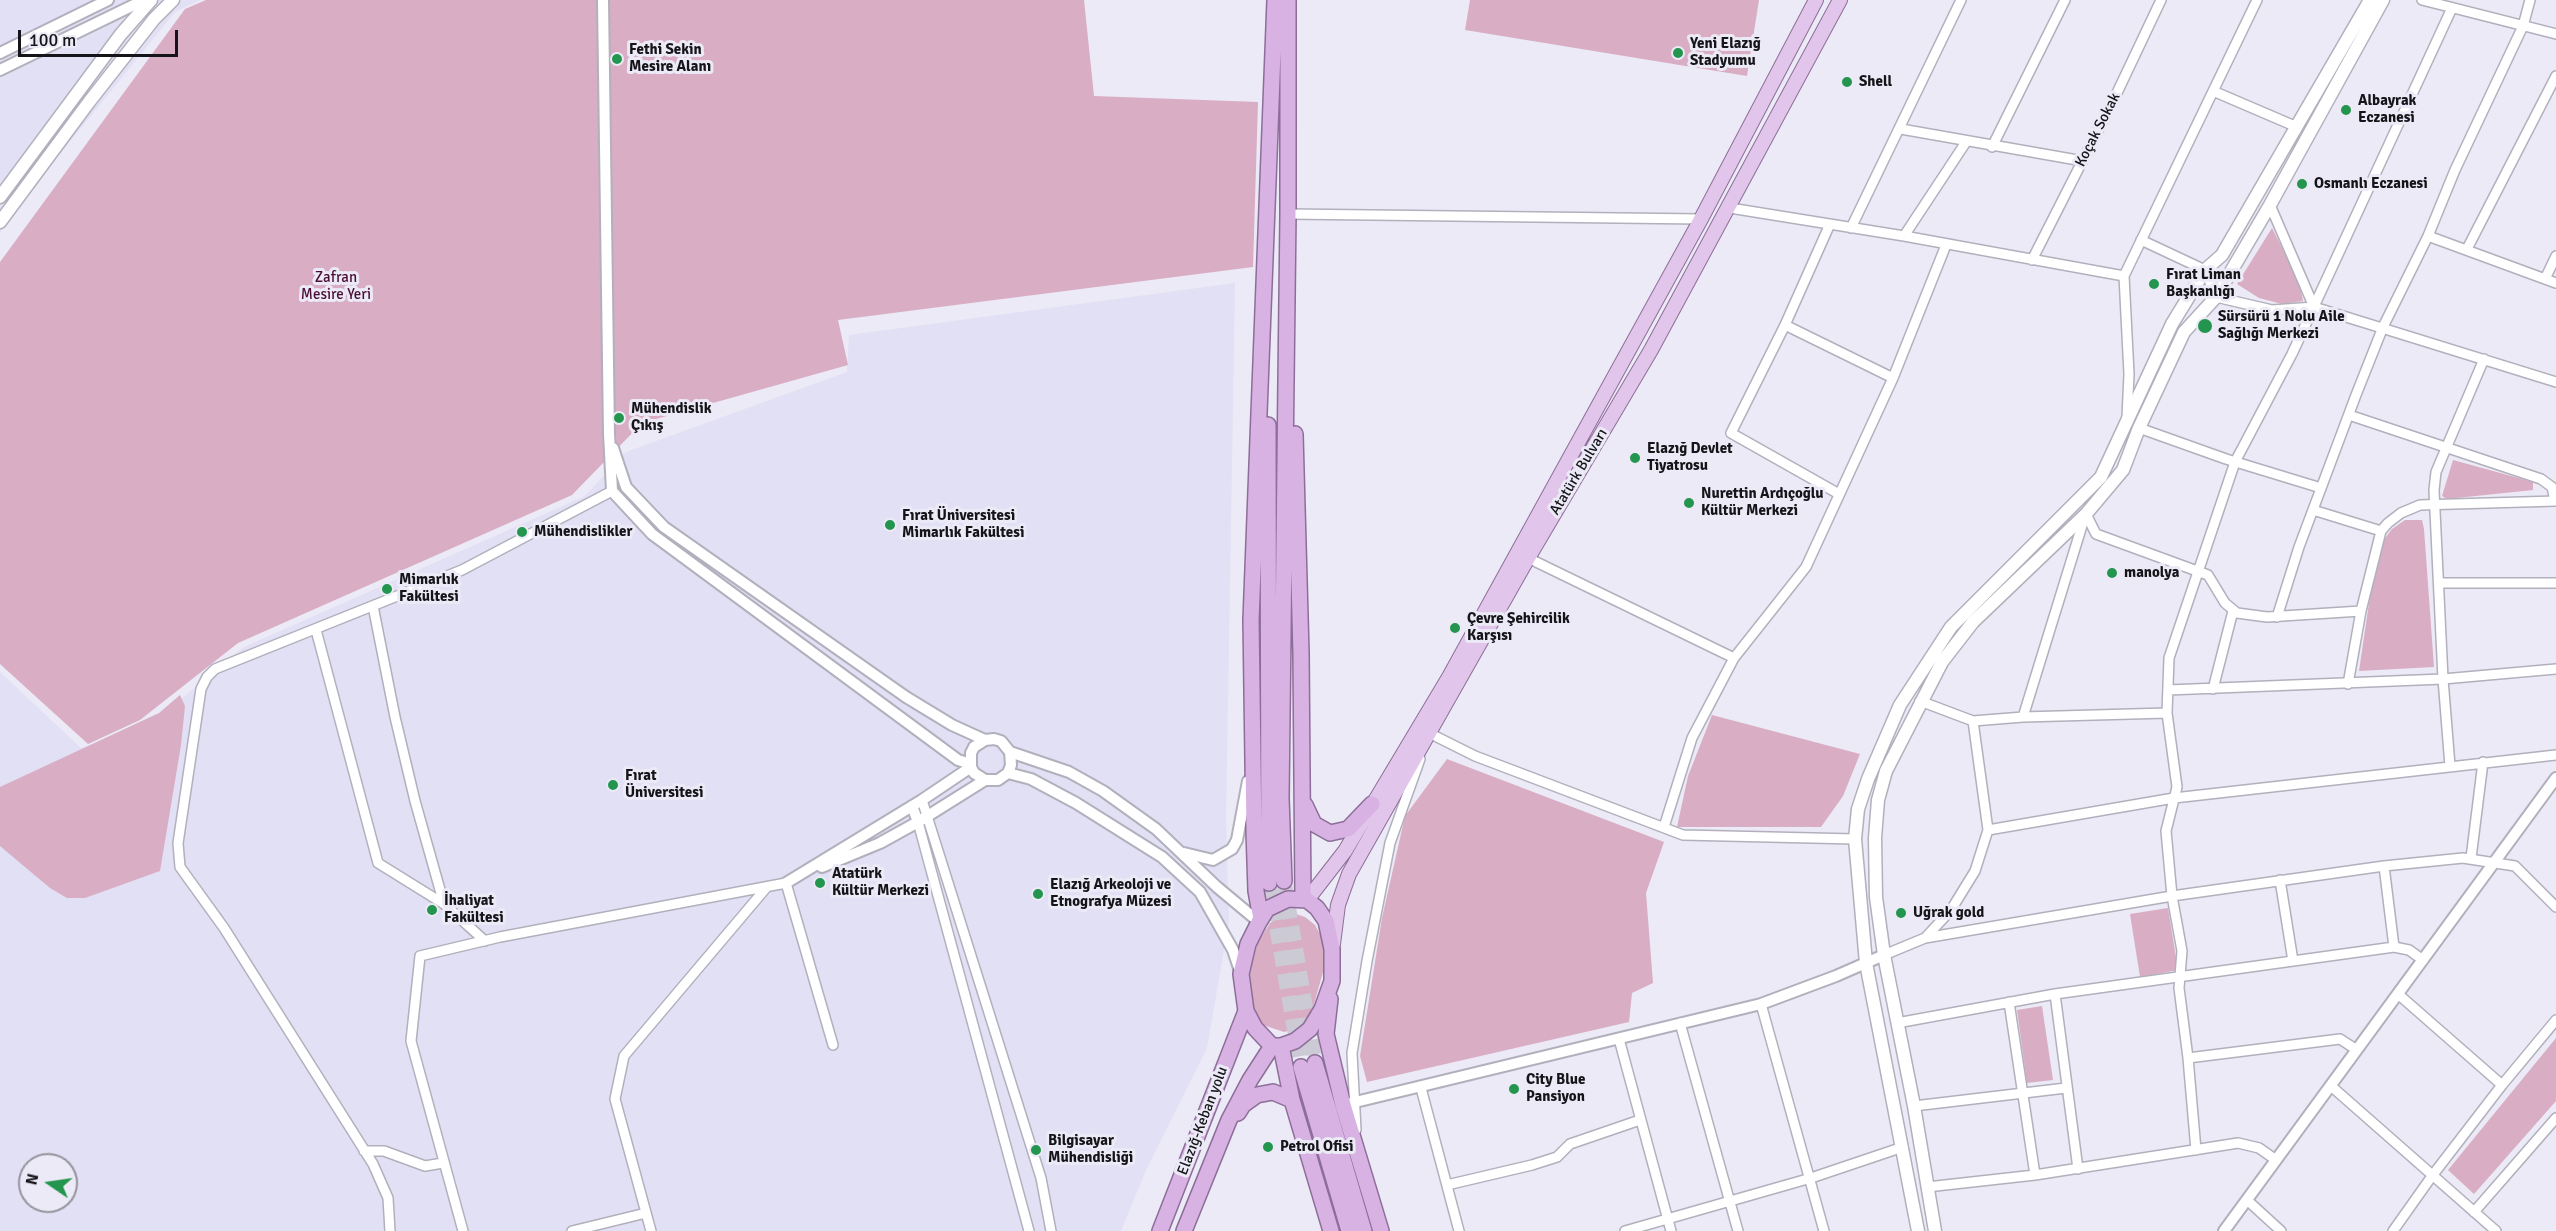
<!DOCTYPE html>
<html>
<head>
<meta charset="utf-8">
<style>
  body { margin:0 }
  #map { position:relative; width:2556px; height:1231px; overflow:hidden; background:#ebeaf6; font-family:Signika,sans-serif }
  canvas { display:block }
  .north { position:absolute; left:18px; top:1153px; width:60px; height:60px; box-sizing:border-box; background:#ebeaf6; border:2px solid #95949e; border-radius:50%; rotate:283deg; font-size:16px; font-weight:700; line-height:24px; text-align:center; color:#151419 }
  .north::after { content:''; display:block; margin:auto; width:21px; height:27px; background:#24954f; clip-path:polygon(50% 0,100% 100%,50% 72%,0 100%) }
  .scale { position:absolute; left:18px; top:30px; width:160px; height:27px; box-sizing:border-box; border:3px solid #151419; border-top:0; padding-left:8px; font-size:18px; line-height:21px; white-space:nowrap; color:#151419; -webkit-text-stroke:4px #ebeaf6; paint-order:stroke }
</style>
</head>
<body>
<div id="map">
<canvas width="2556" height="1231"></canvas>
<div class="north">N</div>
<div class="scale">100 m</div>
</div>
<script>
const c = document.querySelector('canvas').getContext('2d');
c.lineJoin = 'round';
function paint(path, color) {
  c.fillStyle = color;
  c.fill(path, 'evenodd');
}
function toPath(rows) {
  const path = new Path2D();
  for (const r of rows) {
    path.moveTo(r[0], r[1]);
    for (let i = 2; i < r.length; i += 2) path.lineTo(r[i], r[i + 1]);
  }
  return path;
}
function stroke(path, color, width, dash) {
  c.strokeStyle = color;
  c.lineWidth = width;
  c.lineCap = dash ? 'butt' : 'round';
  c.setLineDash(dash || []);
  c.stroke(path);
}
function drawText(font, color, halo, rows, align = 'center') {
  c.font = font + ' Signika,sans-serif';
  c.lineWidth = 6;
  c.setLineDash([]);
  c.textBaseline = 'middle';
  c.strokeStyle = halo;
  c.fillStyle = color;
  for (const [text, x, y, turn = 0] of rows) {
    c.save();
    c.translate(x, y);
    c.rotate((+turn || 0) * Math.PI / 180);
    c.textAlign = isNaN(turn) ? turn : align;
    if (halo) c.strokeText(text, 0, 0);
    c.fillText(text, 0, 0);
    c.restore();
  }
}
paint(toPath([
  [0,0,200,0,175,12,55,160,0,233],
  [1235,283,1226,822,1229,921,1207,1048,1147,1168,1121,1231,0,1231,0,672,81,748,147,727,244,647,585,496,626,452,847,372,849,335],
  [30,1165,66,1165,66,1201,30,1201]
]), '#e2e0f4');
paint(toPath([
  [206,0,1084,0,1094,96,1258,102,1253,267,838,320,848,365,642,423,572,495,238,643,140,720,88,744,0,664,0,262,185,9],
  [1470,0,1759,0,1747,76,1465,30],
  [2272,228,2299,281,2303,301,2282,304,2259,298,2237,284],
  [2453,460,2533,482,2533,490,2447,499,2442,496],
  [2405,520,2422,520,2424,529,2434,667,2359,671,2377,549,2392,529],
  [180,695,185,706,181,745,160,871,85,898,67,898,50,888,0,846,0,787,159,713],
  [1712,715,1860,754,1843,796,1821,827,1677,827,1688,776],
  [1447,759,1664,842,1646,893,1653,983,1632,993,1629,1022,1367,1082,1360,1056,1382,918,1405,816],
  [2168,908,2178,970,2140,977,2130,914],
  [1296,914,1305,917,1315,925,1323,940,1325,965,1312,1011,1299,1028,1284,1032,1260,1024,1253,1014,1248,973,1258,942,1270,923,1282,915],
  [2042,1006,2053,1080,2027,1083,2017,1010],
  [2556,1038,2556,1101,2474,1194,2448,1170]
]), '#d9adc4');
stroke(toPath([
  [1284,881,1315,1063],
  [1269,883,1301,1067]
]), '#cbcad5', 15, [15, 8]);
const minor = toPath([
  [2422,0,2556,34],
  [2213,91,2297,127],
  [1901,129,2083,161],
  [1992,147,2065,0],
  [2270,205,2314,307],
  [1730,208,1904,236,2124,276],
  [1288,214,1701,219],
  [1830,224,1785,325,1731,433,1839,494],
  [1851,228,1961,0],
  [1904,236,1966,142],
  [2428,236,2556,283],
  [2141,240,2205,270,2216,297,2272,310,2314,307,2556,382],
  [2467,249,2556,76],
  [2032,260,2116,95,2161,0],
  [2545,279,2556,256],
  [1785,325,1893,378],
  [2349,415,2541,479,2552,487,2555,501],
  [2127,417,2129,374,2124,276,2257,0],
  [2139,428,2226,459,2321,488],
  [2313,510,2381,531],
  [2086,514,2096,534,2208,575,2225,603,2237,613,2267,617,2361,611],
  [1528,558,1734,658],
  [2439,583,2556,583],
  [373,606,395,717,415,801,444,904,485,941],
  [2277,617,2299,547,2356,395,2383,327,2428,236,2455,170,2523,26,2530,0],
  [316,630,378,863,444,904],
  [2348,684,2361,611,2381,531,2388,523,2401,513,2420,505,2556,501],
  [2213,689,2233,611],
  [2168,690,2443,679,2556,669],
  [1920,701,1973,721],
  [2023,717,2085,516],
  [1428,738,1429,733,1475,756,1683,835,1855,839],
  [2450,766,2443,679,2434,490,2436,472,2484,359],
  [922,800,1041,1178,1051,1231],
  [918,822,1029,1231],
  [1664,827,1692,738,1734,658,1806,567,1893,378,1946,245],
  [1988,830,2174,798,2556,755],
  [2471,858,2483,762],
  [2280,880,2293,961],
  [1925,938,1951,910,1975,871,1988,830,1973,721,2023,717,2167,713],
  [2394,947,2409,950,2423,960],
  [1884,955,1925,938,2172,896,2384,866,2463,858,2515,866,2556,907],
  [2055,994,2078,1169],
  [2398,994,2502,1085],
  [2009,1002,2035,1175],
  [1761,1004,1824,1231],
  [1680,1023,1738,1231],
  [1897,1023,2055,994,2394,947,2384,866],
  [1619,1039,1671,1231],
  [2188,1058,2340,1039,2357,1050],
  [2331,1086,2496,1231],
  [1421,1088,1459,1231],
  [1914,1106,2066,1088],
  [1356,1130,1352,1053,1367,961,1390,843,1420,759],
  [2196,1150,2188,1058,2179,988,2182,951,2172,896,2166,831,2177,787,2167,713,2169,658,2235,462,2292,354,2452,8],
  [364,1151,384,1151,425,1166,443,1163],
  [1447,1185,1532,1165,1557,1157,1570,1144,1640,1120],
  [1927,1187,2035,1175,2238,1143,2259,1148,2276,1160],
  [2247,1200,2281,1231],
  [2474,1212,2556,1118],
  [390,1231,388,1198,373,1164,224,928,180,867,178,843,201,689,207,677,215,669,462,570,612,491],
  [463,1231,411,1041,420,956,500,937,786,883,833,1045],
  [572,1231,646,1213],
  [651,1231,615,1099,624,1056,766,888],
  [1625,1231,1811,1178,1903,1147],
  [2393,1231,2432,1176,2502,1085,2556,1020]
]);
const tertiary = toPath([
  [603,0,609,434,612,491,652,534,958,760,971,764],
  [0,53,108,0],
  [0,70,144,0],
  [613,448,626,487,664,527,906,697,952,725,985,740],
  [1010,752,1011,765,1008,773,998,780,985,780,974,773,971,767,971,753,974,747,985,740,994,739,1001,741,1010,752,1069,772,1103,791,1156,829,1217,887,1259,922],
  [1008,773,1031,779,1076,803,1162,857,1200,892,1233,950,1240,971],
  [912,806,918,822,985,780],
  [1184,853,1213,860,1232,849,1237,840,1248,781],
  [822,867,880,843,918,822],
  [786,883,922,800,971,767],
  [1343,1105,1761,1004,1836,976,1884,955],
  [2224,1231,2556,778]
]);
const secondary = toPath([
  [0,197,121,34,151,0],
  [0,222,89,102,154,19,173,0],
  [1918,1231,1866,963,1855,839,1858,809,1868,779,1900,705,1951,627,2101,477,2172,324,2205,270,2222,255,2370,0],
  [1935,1231,1914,1106,1884,955,1876,897,1875,838,1878,800,1886,771,1942,662,1973,622,2086,514,2123,470,2139,428,2184,332,2216,297,2270,205,2383,0]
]);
const primary = toPath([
  [1307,900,1345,851,1449,677,1701,219,1816,0],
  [1333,944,1338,905,1349,874,1528,558,1651,350,1840,0]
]);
const trunk = toPath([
  [1268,425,1269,883],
  [1295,434,1301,653,1303,899],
  [1305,805,1314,824,1330,833,1348,829,1372,804],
  [1284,881,1281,798,1288,214,1288,0],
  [1288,899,1307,900,1317,908,1326,921,1332,949,1332,981,1322,1009,1310,1029,1295,1041,1281,1046,1272,1046,1255,1028,1246,1011,1241,974,1248,944,1259,922,1267,909,1288,899],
  [1261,919,1256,891,1254,831,1251,620,1275,0],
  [1330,999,1326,1034,1343,1105,1381,1231],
  [1281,1046,1292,1100,1331,1231],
  [1315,1063,1364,1231],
  [1301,1067,1349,1231],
  [1238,1113,1243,1105,1257,1095,1273,1092,1292,1100],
  [1160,1231,1246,1011],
  [1184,1231,1229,1120,1250,1080,1272,1046]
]);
stroke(minor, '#b1b0bc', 12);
stroke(tertiary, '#b1b0bc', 14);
stroke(secondary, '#b1b0bc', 15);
stroke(primary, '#8d6e98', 16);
stroke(trunk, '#8d6e98', 18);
stroke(minor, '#fff', 9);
stroke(tertiary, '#fff', 10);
stroke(secondary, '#fff', 12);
stroke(primary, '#e1c5ea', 14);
stroke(trunk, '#d7b2e3', 15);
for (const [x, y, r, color] of [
  [1678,53,6,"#24954f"],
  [617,59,6,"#24954f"],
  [1847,82,6,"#24954f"],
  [2346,110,6,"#24954f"],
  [2302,184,6,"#24954f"],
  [2154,284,6,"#24954f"],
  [2205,326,8,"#24954f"],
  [619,418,6,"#24954f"],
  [1635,458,6,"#24954f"],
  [1689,503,6,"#24954f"],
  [890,525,6,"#24954f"],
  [522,532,6,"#24954f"],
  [2112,573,6,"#24954f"],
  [387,589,6,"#24954f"],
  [1455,628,6,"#24954f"],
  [613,785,6,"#24954f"],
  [820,883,6,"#24954f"],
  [1038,894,6,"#24954f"],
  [432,910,6,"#24954f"],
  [1901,913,6,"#24954f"],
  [1514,1089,6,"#24954f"],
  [1268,1147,6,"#24954f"],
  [1036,1150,6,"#24954f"]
]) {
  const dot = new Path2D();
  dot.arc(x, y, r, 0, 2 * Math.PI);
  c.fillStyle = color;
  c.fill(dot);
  stroke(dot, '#ebeaf6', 2);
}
drawText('bold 15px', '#151419', '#ebeaf6', [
  ["Yeni Elazığ",1690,44],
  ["Stadyumu",1690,61],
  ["Fethi Sekin",629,50],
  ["Mesire Alanı",629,67],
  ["Shell",1859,82],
  ["Albayrak",2358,101],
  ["Eczanesi",2358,118],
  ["Osmanlı Eczanesi",2314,184],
  ["Fırat Liman",2166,275],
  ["Başkanlığı",2166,292],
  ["Sürsürü 1 Nolu Aile",2218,317],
  ["Sağlığı Merkezi",2218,334],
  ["Mühendislik",631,409],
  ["Çıkış",631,426],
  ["Elazığ Devlet",1647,449],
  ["Tiyatrosu",1647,466],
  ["Nurettin Ardıçoğlu",1701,494],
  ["Kültür Merkezi",1701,511],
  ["Fırat Üniversitesi",902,516],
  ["Mimarlık Fakültesi",902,533],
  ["Mühendislikler",534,532],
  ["manolya",2124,573],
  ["Mimarlık",399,580],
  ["Fakültesi",399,597],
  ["Çevre Şehircilik",1467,619],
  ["Karşısı",1467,636],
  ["Fırat",625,776],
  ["Üniversitesi",625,793],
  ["Atatürk",832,874],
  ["Kültür Merkezi",832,891],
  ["Elazığ Arkeoloji ve",1050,885],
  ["Etnografya Müzesi",1050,902],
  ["İhaliyat",444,901],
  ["Fakültesi",444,918],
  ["Uğrak gold",1913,913],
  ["City Blue",1526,1080],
  ["Pansiyon",1526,1097],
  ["Bilgisayar",1048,1141],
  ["Mühendisliği",1048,1158],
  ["Petrol Ofisi",1280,1147]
], 'left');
drawText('15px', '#151419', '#ebeaf6', [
  ["Koçak Sokak",2098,130,-63],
  ["Atatürk Bulvarı",1579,472,-59],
  ["Elazığ-Keban yolu",1203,1121,-69]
]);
drawText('15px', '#4a0d35', '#ebeaf6', [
  ["Zafran",336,278],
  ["Mesire Yeri",336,295]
]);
</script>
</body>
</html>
